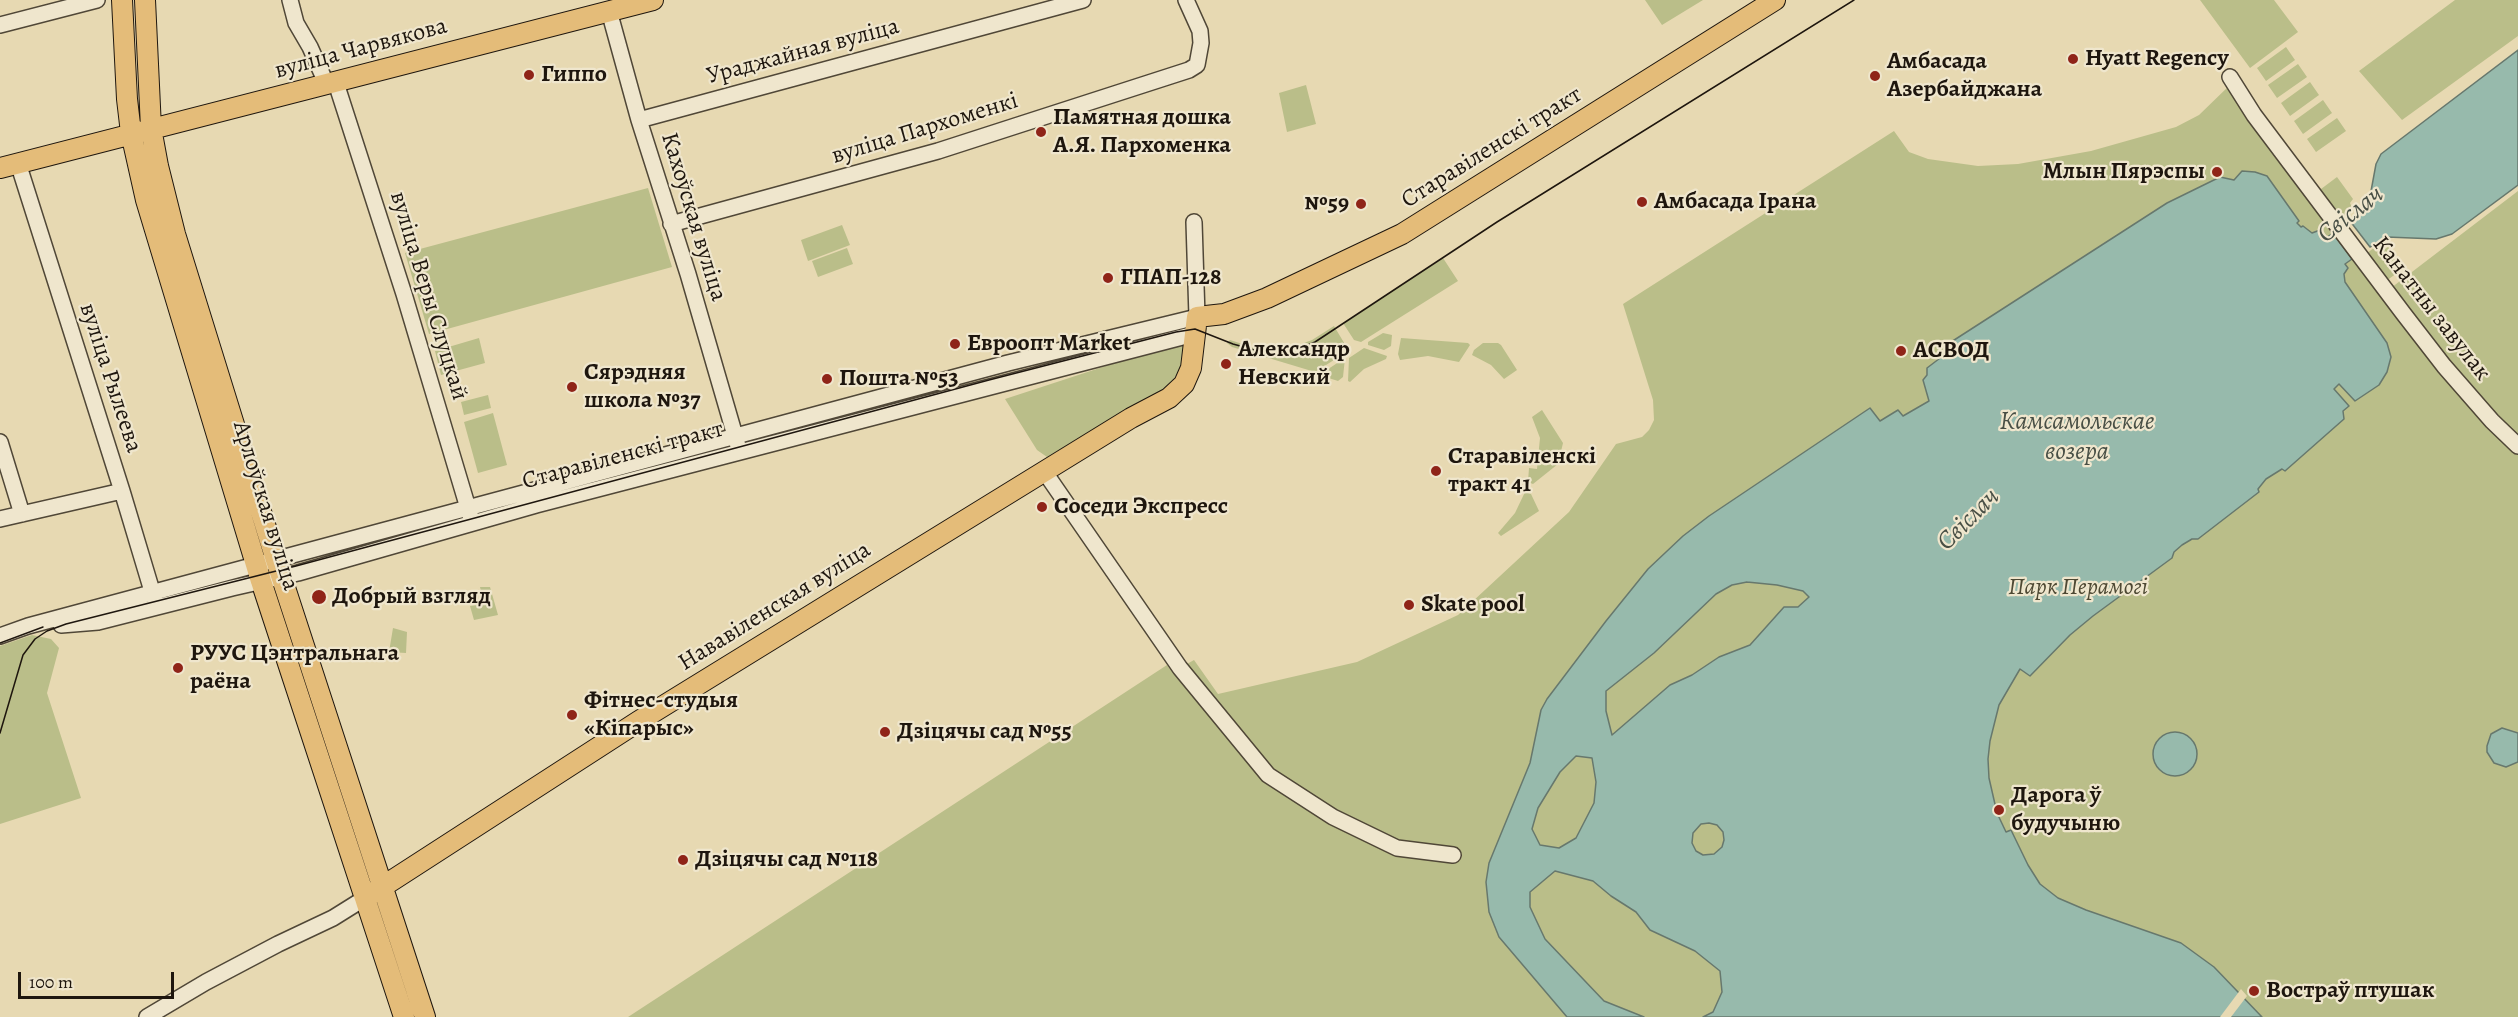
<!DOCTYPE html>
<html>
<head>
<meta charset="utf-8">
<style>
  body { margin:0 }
  #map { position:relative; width:2518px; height:1017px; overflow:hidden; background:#e7d9b2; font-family:Alegreya,serif }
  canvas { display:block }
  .scale { position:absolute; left:18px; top:972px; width:156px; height:27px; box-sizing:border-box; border:3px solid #1e160e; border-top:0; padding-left:8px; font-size:18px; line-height:21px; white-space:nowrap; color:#1e160e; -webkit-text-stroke:4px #efe6cd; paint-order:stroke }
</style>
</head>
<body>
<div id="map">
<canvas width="2518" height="1017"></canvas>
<div class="scale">100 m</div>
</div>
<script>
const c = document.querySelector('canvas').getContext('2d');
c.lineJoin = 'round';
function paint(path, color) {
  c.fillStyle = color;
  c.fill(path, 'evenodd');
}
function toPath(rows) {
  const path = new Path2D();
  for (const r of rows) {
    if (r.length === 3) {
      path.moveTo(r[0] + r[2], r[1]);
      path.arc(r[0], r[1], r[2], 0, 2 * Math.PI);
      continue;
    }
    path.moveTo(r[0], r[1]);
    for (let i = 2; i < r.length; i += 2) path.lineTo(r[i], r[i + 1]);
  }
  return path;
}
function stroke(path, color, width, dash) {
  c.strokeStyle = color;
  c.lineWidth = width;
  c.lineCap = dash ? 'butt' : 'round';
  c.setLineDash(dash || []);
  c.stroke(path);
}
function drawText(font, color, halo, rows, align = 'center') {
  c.font = font + ' Alegreya,serif';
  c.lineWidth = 4.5;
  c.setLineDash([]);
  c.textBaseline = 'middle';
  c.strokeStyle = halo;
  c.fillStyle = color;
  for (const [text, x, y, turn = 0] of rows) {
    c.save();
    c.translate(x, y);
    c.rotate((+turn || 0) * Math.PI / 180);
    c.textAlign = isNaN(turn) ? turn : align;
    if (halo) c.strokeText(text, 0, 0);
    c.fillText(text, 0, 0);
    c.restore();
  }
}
paint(toPath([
  [1645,0,1703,0,1662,25],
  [2200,0,2274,0,2298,32,2250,68],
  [2455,0,2518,0,2518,36,2402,120,2359,71],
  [2286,47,2295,60,2266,81,2257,68],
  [2298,64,2307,77,2277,98,2268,85],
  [2310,82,2319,95,2290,116,2281,103],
  [2231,84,2387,291,2518,191,2518,1017,628,1017,1167,665,1170,669,1180,668,1194,660,1218,694,1357,662,1458,615,1569,512,1616,444,1642,437,1649,430,1654,420,1653,400,1623,304,1894,131,1909,152,1928,159,1978,166,2018,164,2091,151,2176,127,2199,115],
  [1306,85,1316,124,1287,132,1279,93],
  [2323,100,2332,113,2303,134,2294,121],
  [2337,118,2346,131,2316,152,2307,139],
  [2337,177,2353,199,2350,203,2353,210,2340,221,2317,192],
  [648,188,672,267,429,334,405,253],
  [842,225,850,245,808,261,801,240],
  [2380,243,2385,249,2388,247,2404,268,2386,281,2366,254],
  [847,248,853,264,818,277,812,261],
  [1443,258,1458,281,1361,342,1354,340,1343,323],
  [1334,326,1346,346,1345,353,1315,372,1232,347,1227,343,1230,340,1258,349,1285,350,1312,340],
  [1383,333,1392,335,1391,346,1384,350,1368,345,1368,342],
  [479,338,485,363,441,375,435,351],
  [1401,338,1468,343,1470,345,1459,362,1428,356,1400,360,1398,354],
  [1483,343,1498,343,1501,345,1517,370,1504,379,1491,365,1472,355,1474,350],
  [1184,344,1182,364,1171,385,1047,457,1037,450,1005,399,1170,345],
  [1364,348,1387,356,1386,359,1364,369,1350,382,1348,381,1349,358],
  [1345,358,1343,377,1338,381,1319,375],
  [488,395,491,408,464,415,461,402],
  [1542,410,1563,443,1558,464,1533,484,1528,482,1529,468,1537,469,1540,438,1532,417],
  [493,413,507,465,478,473,464,422],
  [1525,492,1531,494,1539,511,1501,536,1498,533,1515,513],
  [480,587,490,587,498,615,474,620,470,606,484,603],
  [393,628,407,632,406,653,389,652],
  [32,635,51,639,59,648,47,693,81,798,0,824,0,646]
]), '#babe89');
const water = toPath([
  [2518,50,2518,185,2452,234,2436,239,2387,237,2370,247,2350,221,2369,202,2376,164,2381,154,2518,50],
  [2242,171,2255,172,2267,176,2299,221,2297,223,2301,227,2303,226,2312,233,2320,230,2326,238,2333,233,2352,259,2345,264,2348,268,2344,274,2345,282,2387,343,2391,357,2387,372,2379,385,2355,401,2339,384,2334,389,2349,406,2343,411,2344,419,2285,471,2282,469,2266,479,2258,489,2259,492,2198,539,2192,539,2182,545,2174,552,2172,558,2093,616,2070,635,2030,676,2020,669,1999,705,1990,741,1988,759,1989,778,1997,813,2006,832,2011,830,2028,865,2040,884,2058,898,2086,910,2181,943,2214,967,2262,1017,1703,1017,1713,1012,1722,992,1720,971,1695,951,1650,930,1636,912,1611,896,1593,881,1555,871,1530,892,1530,907,1545,939,1604,1001,1644,1017,1567,1017,1499,937,1489,912,1486,882,1489,863,1530,763,1541,710,1547,699,1606,621,1648,569,1683,536,1709,516,1870,408,1880,421,1898,410,1903,416,1929,401,1923,380,1927,375,1927,368,1948,352,1948,344,2167,203,2220,177,2234,180,2242,171],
  [1747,582,1777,585,1803,591,1809,597,1798,607,1784,607,1750,645,1719,657,1692,675,1670,685,1612,735,1606,711,1606,691,1654,653,1716,594,1732,585,1747,582],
  [1576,756,1592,758,1596,782,1594,803,1576,838,1559,848,1540,845,1532,829,1538,808,1560,772,1576,756],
  [1709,823,1717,825,1723,832,1724,840,1722,847,1714,854,1703,855,1696,851,1692,843,1693,833,1701,824,1709,823],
  [2502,728,2518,733,2518,762,2506,767,2494,763,2487,752,2487,746,2491,734,2502,728],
  [2175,754,22]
]);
paint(water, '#97baac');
stroke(water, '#67786d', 1.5);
paint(toPath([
  [2241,989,2247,996,2231,1017,2220,1017]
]), '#e7d9b2');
const minor = toPath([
  [290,0,296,23,310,47,327,85],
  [609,11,639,120,688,274,738,446],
  [0,25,97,0],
  [2230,77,2254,115,2403,313,2444,366,2492,421,2518,446],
  [336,83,404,294,471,518],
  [639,120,1083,0],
  [18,163,122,491,155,601],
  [671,224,938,151,1189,70,1197,65,1201,43,1200,31,1186,0],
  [0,442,22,514],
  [1044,471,1180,668,1268,775,1333,817,1397,848,1453,855],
  [0,519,122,491],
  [61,625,98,622,232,588,298,573,536,505,1194,334],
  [0,636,28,626,1008,363,1197,317,1194,222],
  [147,1017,206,982,278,944,333,918,365,898]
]);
const major = toPath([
  [122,0,127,99,131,133,146,200,261,581,404,1017],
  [145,0,151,128,158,166,175,234,276,560,425,1017],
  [0,168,653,0],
  [365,898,639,721,1131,418,1169,398,1184,384,1191,368,1197,317,1224,314,1267,298,1402,234,1775,0]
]);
stroke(minor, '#504737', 18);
stroke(major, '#1e160e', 22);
stroke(minor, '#efe6cd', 15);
stroke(major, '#e4bc79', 20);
stroke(toPath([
  [0,643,43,627],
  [0,733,23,655,35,639,47,631,66,624,296,566,989,380,1176,332,1195,329,1233,344,1265,353,1291,352,1315,342,1497,222,1854,0]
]), '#1e160e', 1.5);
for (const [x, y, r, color] of [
  [2073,59,6,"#8f2418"],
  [529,75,6,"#8f2418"],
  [1875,76,6,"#8f2418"],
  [1041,132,6,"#8f2418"],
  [2217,172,6,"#8f2418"],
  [1642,202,6,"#8f2418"],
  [1361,204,6,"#8f2418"],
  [1108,278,6,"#8f2418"],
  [955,344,6,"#8f2418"],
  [1901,351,6,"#8f2418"],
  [1226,364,6,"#8f2418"],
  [827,379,6,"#8f2418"],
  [572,387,6,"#8f2418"],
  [1436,471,6,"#8f2418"],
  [1042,507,6,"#8f2418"],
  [319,597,8,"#8f2418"],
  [1409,605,6,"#8f2418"],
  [178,668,6,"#8f2418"],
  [572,715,6,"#8f2418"],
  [885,732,6,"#8f2418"],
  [1999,810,6,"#8f2418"],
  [683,860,6,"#8f2418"],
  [2254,991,6,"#8f2418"]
]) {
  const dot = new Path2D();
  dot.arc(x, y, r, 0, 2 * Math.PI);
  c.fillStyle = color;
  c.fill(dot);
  stroke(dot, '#efe6cd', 2);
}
drawText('24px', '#1e160e', '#efe6cd', [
  ["вуліца Чарвякова",361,49,-15],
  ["Ураджайная вуліца",803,52,-15],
  ["вуліца Пархоменкі",925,129,-17],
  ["Старавіленскі тракт",1492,148,-32],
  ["Кахоўская вуліца",693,217,73],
  ["вуліца Веры Слуцкай",428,296,73],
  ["Канатны завулак",2431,309,52],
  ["вуліца Рылеева",110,378,72],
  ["Старавіленскі тракт",623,456,-15],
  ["Арлоўская вуліца",265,506,73],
  ["Нававіленская вуліца",775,607,-32]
]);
drawText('bold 24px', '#1e160e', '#efe6cd', [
  ["Hyatt Regency",2085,59],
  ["Амбасада",1887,62],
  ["Азербайджана",1887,90],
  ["Гиппо",541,75],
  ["Памятная дошка",1053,118],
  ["А.Я. Пархоменка",1053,146],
  ["Млын Пярэспы",2205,172,"right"],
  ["Амбасада Ірана",1654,202],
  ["№59",1349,204,"right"],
  ["ГПАП-128",1120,278],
  ["Евроопт Market",967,344],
  ["Александр",1238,350],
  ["Невский",1238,378],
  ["АСВОД",1913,351],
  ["Сярэдняя",584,373],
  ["школа №37",584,401],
  ["Пошта №53",839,379],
  ["Старавіленскі",1448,457],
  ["тракт 41",1448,485],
  ["Соседи Экспресс",1054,507],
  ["Добрый взгляд",332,597],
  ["Skate pool",1421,605],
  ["РУУС Цэнтральнага",190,654],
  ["раёна",190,682],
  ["Фітнес-студыя",584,701],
  ["«Кіпарыс»",584,729],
  ["Дзіцячы сад №55",897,732],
  ["Дарога ў",2011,796],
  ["будучыню",2011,824],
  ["Дзіцячы сад №118",695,860],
  ["Востраў птушак",2266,991]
], 'left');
drawText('italic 24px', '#4d4833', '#efe6cd', [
  ["Парк Перамогі",2078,588]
]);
drawText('italic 26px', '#484f45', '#efe6cd', [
  ["Свіслач",2351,215,-38],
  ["Камсамольскае",2077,423],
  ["возера",2077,453],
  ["Свіслач",1969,520,-45]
]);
</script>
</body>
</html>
